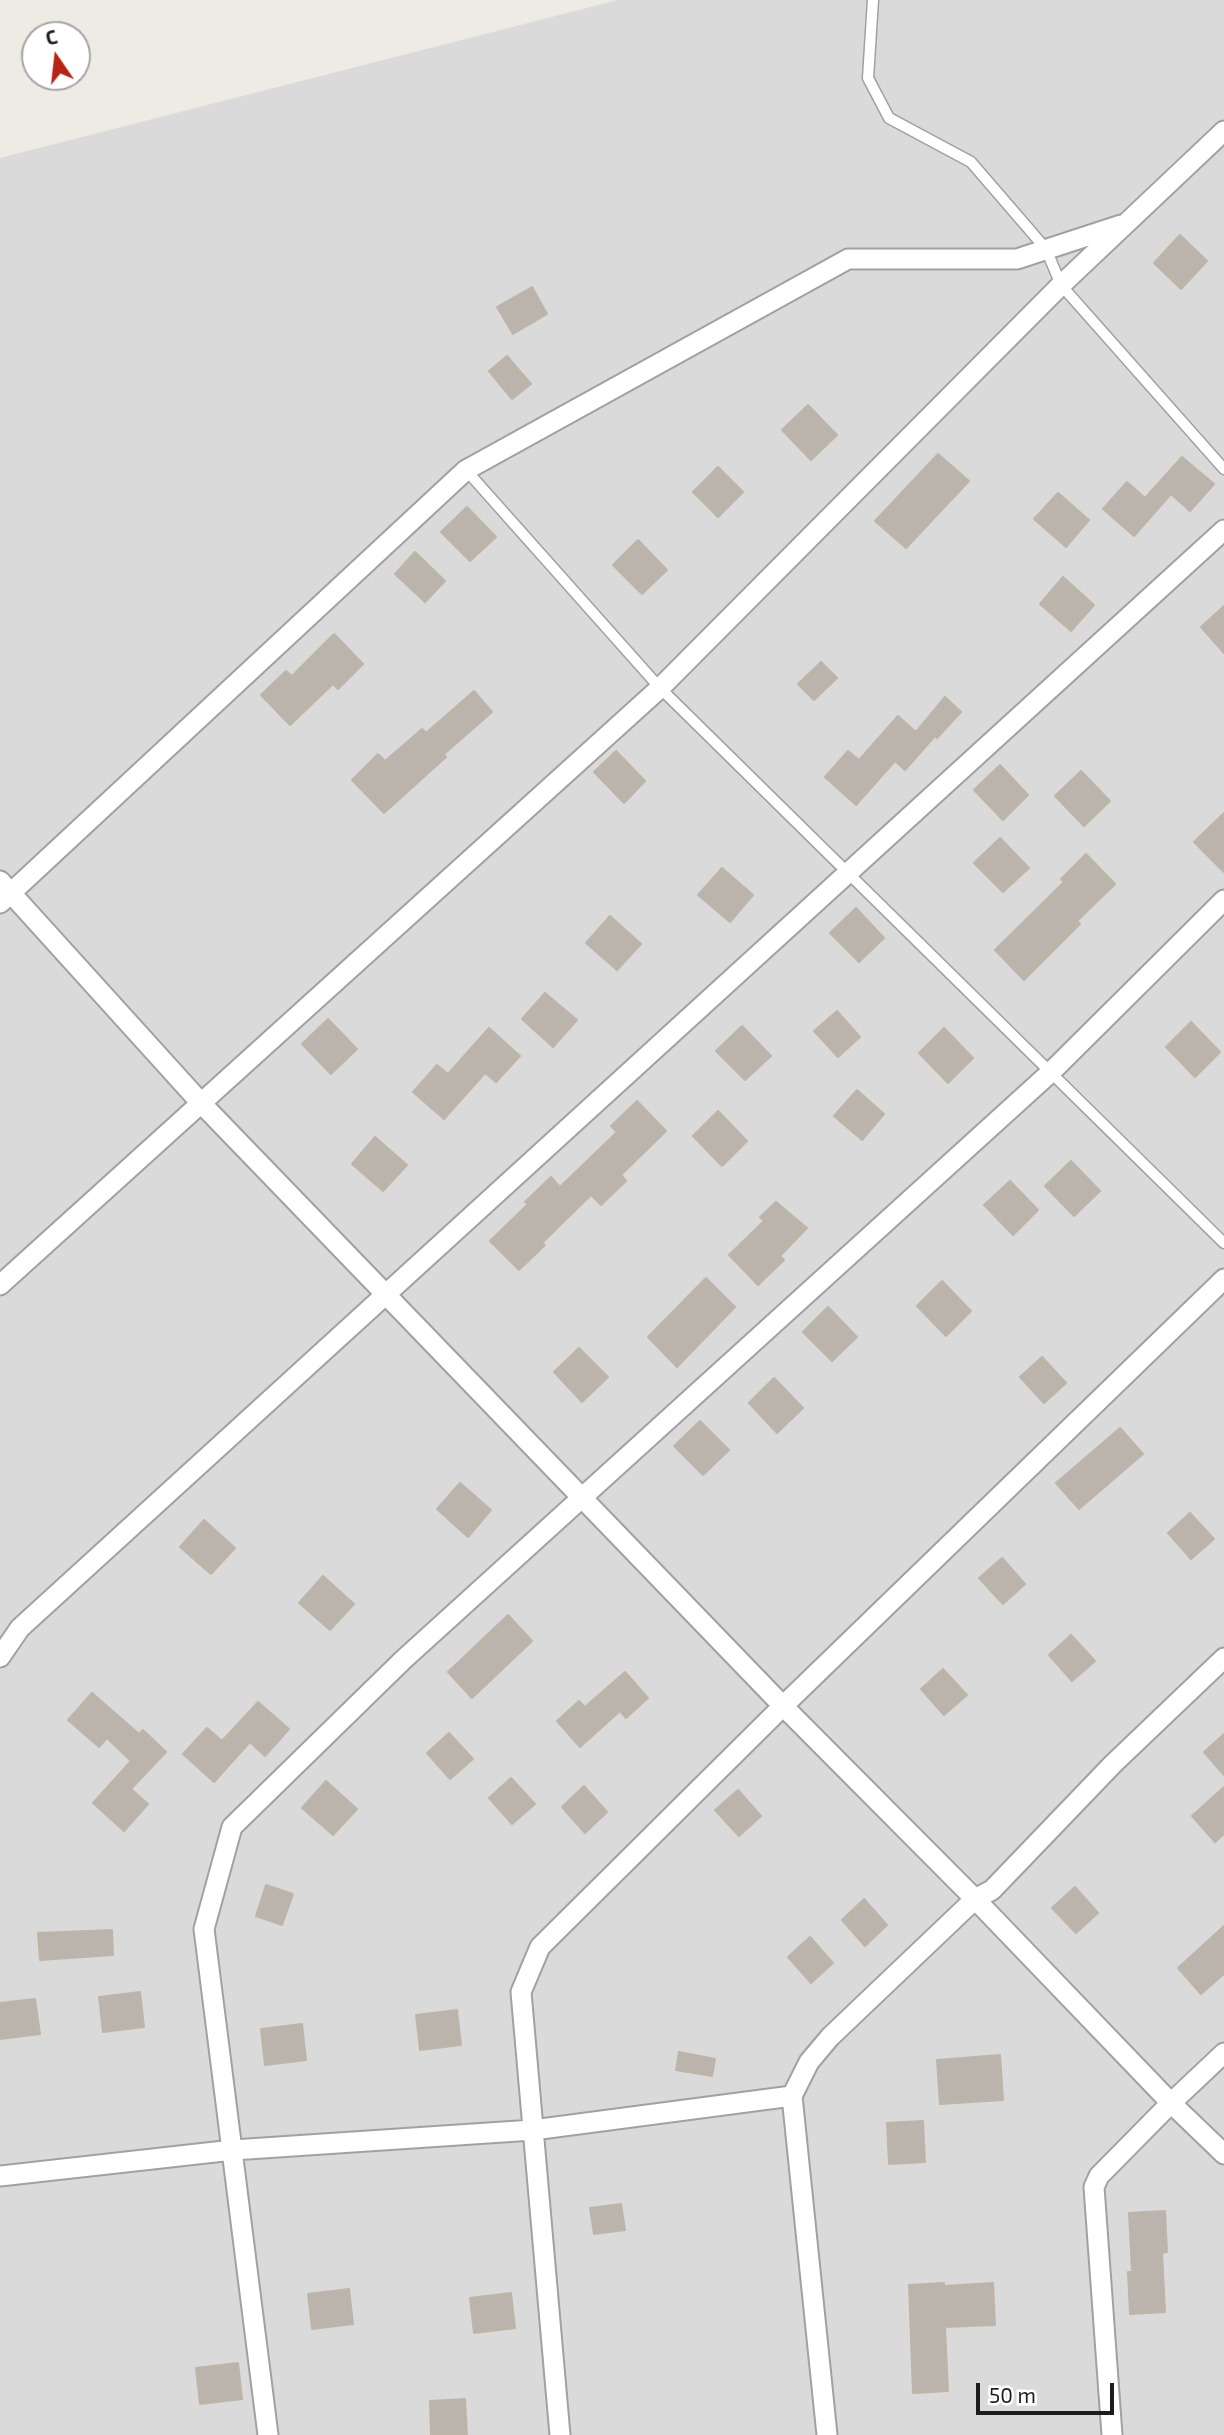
<!DOCTYPE html>
<html>
<head>
<meta charset="utf-8">
<style>
  body { margin:0 }
  #map { position:relative; width:1224px; height:2435px; overflow:hidden; background:#edebe4; font-family:"Exo 2",sans-serif }
  canvas { display:block }
  .north { position:absolute; left:21px; top:21px; width:70px; height:70px; box-sizing:border-box; background:#fff; border:2px solid #a5a5a5; border-radius:50%; rotate:346deg; font-size:19px; font-weight:700; line-height:28px; text-align:center; color:#1d1d1d }
  .north::after { content:''; display:block; margin:auto; width:24px; height:32px; background:#b82413; clip-path:polygon(50% 0,100% 100%,50% 72%,0 100%) }
  .scale { position:absolute; left:976px; top:2383px; width:138px; height:32px; box-sizing:border-box; border:4px solid #1d1d1d; border-top:0; padding-left:9px; font-size:21px; line-height:24px; white-space:nowrap; color:#1d1d1d; -webkit-text-stroke:5px #fff; paint-order:stroke }
</style>
</head>
<body>
<div id="map">
<canvas width="1224" height="2435"></canvas>
<div class="north">С</div>
<div class="scale">50 m</div>
</div>
<script>
const c = document.querySelector('canvas').getContext('2d');
c.lineJoin = 'round';
function paint(path, color) {
  c.fillStyle = color;
  c.fill(path, 'evenodd');
}
function toPath(rows) {
  const path = new Path2D();
  for (const r of rows) {
    path.moveTo(r[0], r[1]);
    for (let i = 2; i < r.length; i += 2) path.lineTo(r[i], r[i + 1]);
  }
  return path;
}
function stroke(path, color, width, dash) {
  c.strokeStyle = color;
  c.lineWidth = width;
  c.lineCap = dash ? 'butt' : 'round';
  c.setLineDash(dash || []);
  c.stroke(path);
}
paint(toPath([
  [618,0,1224,0,1224,2435,0,2435,0,158]
]), '#dbdada');
const building = toPath([
  [1180,235,1207,261,1181,289,1154,263,1180,235],
  [532,287,547,314,513,334,497,307,532,287],
  [507,356,531,384,512,399,489,371,507,356],
  [808,405,837,435,811,460,782,430,808,405],
  [938,454,969,481,906,548,875,521,938,454],
  [1182,457,1214,484,1190,511,1171,494,1134,536,1103,509,1127,482,1145,498,1182,457],
  [718,467,743,492,718,517,693,492,718,467],
  [1058,493,1089,520,1066,547,1034,519,1058,493],
  [467,507,496,537,470,561,441,532,467,507],
  [638,540,667,570,642,594,613,565,638,540],
  [415,552,445,581,425,602,395,574,415,552],
  [1063,577,1094,605,1071,631,1040,604,1063,577],
  [1224,606,1224,653,1201,627,1224,606],
  [334,634,363,664,338,689,333,684,290,725,261,695,286,671,292,676,334,634],
  [821,662,837,678,814,700,798,684,821,662],
  [474,691,492,712,444,754,446,757,384,813,352,780,378,754,385,761,422,729,426,733,474,691],
  [945,697,961,712,937,738,935,736,905,770,895,761,856,805,825,777,848,751,859,760,898,716,916,732,945,697],
  [616,751,645,781,624,803,594,772,616,751],
  [1000,765,1028,795,1003,820,974,790,1000,765],
  [1081,771,1110,801,1084,826,1055,796,1081,771],
  [1224,813,1224,872,1194,842,1224,813],
  [1000,838,1029,868,1003,892,974,863,1000,838],
  [1086,854,1115,884,1077,921,1080,924,1024,980,995,950,1064,882,1061,879,1086,854],
  [722,868,753,895,730,922,698,895,722,868],
  [856,908,884,938,859,962,830,933,856,908],
  [610,916,641,944,617,970,586,943,610,916],
  [545,993,577,1020,553,1047,522,1019,545,993],
  [837,1011,860,1037,838,1057,814,1031,837,1011],
  [328,1019,357,1049,331,1074,302,1044,328,1019],
  [1191,1022,1220,1052,1195,1077,1166,1047,1191,1022],
  [742,1026,771,1056,745,1080,716,1051,742,1026],
  [489,1028,520,1056,496,1082,485,1073,444,1119,413,1092,437,1065,448,1074,489,1028],
  [944,1028,973,1058,948,1083,919,1053,944,1028],
  [857,1090,884,1114,862,1140,834,1116,857,1090],
  [637,1101,666,1131,621,1175,626,1181,601,1205,591,1195,542,1243,545,1245,519,1270,490,1241,528,1204,525,1202,551,1177,560,1187,617,1132,611,1126,637,1101],
  [718,1111,747,1141,722,1166,693,1136,718,1111],
  [375,1137,407,1165,383,1191,352,1164,375,1137],
  [1071,1161,1100,1191,1074,1216,1045,1186,1071,1161],
  [1010,1181,1038,1210,1013,1235,984,1205,1010,1181],
  [776,1202,807,1228,780,1256,784,1260,758,1285,729,1255,764,1221,760,1217,776,1202],
  [706,1278,735,1307,677,1367,648,1337,706,1278],
  [942,1281,971,1311,946,1336,917,1306,942,1281],
  [828,1307,857,1337,832,1361,803,1332,828,1307],
  [579,1348,608,1377,582,1402,554,1372,579,1348],
  [1042,1357,1066,1383,1044,1403,1020,1377,1042,1357],
  [774,1378,803,1408,777,1433,749,1403,774,1378],
  [700,1421,729,1450,703,1475,674,1446,700,1421],
  [1120,1428,1143,1454,1079,1509,1056,1483,1120,1428],
  [460,1483,491,1510,468,1537,437,1509,460,1483],
  [1190,1513,1214,1539,1191,1559,1168,1533,1190,1513],
  [204,1520,235,1548,211,1574,180,1547,204,1520],
  [1002,1558,1025,1584,1003,1604,979,1578,1002,1558],
  [323,1576,354,1604,330,1630,299,1603,323,1576],
  [508,1615,532,1641,472,1698,448,1672,508,1615],
  [1071,1635,1095,1661,1072,1681,1049,1655,1071,1635],
  [943,1669,967,1695,944,1715,921,1689,943,1669],
  [625,1672,648,1698,626,1718,620,1711,580,1747,557,1721,579,1701,585,1707,625,1672],
  [92,1693,139,1734,143,1730,166,1752,131,1789,148,1804,124,1831,93,1803,131,1761,107,1738,99,1747,68,1720,92,1693],
  [258,1702,289,1729,265,1756,250,1742,214,1782,183,1754,207,1728,222,1741,258,1702],
  [449,1733,473,1759,450,1779,427,1753,449,1733],
  [1224,1734,1224,1775,1204,1752,1224,1734],
  [511,1778,535,1804,512,1824,489,1798,511,1778],
  [326,1781,357,1809,333,1835,302,1808,326,1781],
  [584,1786,607,1812,585,1833,562,1807,584,1786],
  [1224,1787,1224,1834,1215,1842,1192,1816,1224,1787],
  [738,1790,761,1816,739,1836,715,1810,738,1790],
  [266,1885,293,1894,282,1925,256,1916,266,1885],
  [1075,1887,1098,1913,1076,1933,1052,1908,1075,1887],
  [864,1899,887,1925,865,1946,842,1920,864,1899],
  [1224,1926,1224,1974,1201,1994,1178,1968,1224,1926],
  [112,1930,113,1955,40,1960,38,1933,112,1930],
  [810,1937,833,1963,811,1983,788,1957,810,1937],
  [140,1992,144,2027,103,2032,99,1997,140,1992],
  [35,1999,40,2034,0,2039,0,2003,35,1999],
  [457,2010,461,2045,420,2050,416,2015,457,2010],
  [302,2024,306,2060,265,2065,261,2029,302,2024],
  [679,2052,715,2059,712,2076,676,2070,679,2052],
  [1000,2055,1003,2100,940,2104,937,2060,1000,2055],
  [923,2121,925,2162,889,2164,887,2123,923,2121],
  [621,2204,625,2230,594,2234,590,2208,621,2204],
  [1165,2211,1167,2252,1162,2253,1165,2312,1130,2314,1128,2272,1132,2272,1129,2213,1165,2211],
  [944,2283,944,2286,993,2283,995,2325,945,2327,948,2391,913,2393,909,2285,944,2283],
  [349,2289,353,2324,312,2329,308,2294,349,2289],
  [511,2293,515,2328,474,2333,470,2298,511,2293],
  [238,2363,242,2399,200,2404,196,2368,238,2363],
  [465,2399,467,2435,431,2435,430,2401,465,2399]
]);
paint(building, '#bab4ad');
stroke(building, '#beb4a8', 2);
const service = toPath([
  [873,0,868,78,889,118,971,162,1046,249,1061,285,1224,469],
  [466,470,660,688,1224,1243]
]);
const minor = toPath([
  [0,881,201,1103,783,1706,975,1899,1171,2103,1099,2176,1094,2187,1112,2435],
  [0,903,466,470,848,259,1017,259,1121,225],
  [0,1285,660,688,1061,285,1224,131],
  [0,1657,20,1628,1224,530],
  [1224,2053,1171,2103,1224,2154],
  [0,2176,233,2150,533,2130,792,2096],
  [268,2435,204,1929,232,1827,403,1660,1051,1072,1224,900],
  [560,2435,521,1992,540,1947,783,1706,1224,1279],
  [827,2435,792,2096,809,2062,830,2037,975,1899,992,1890,1113,1764,1224,1658]
]);
stroke(service, '#a1a1a1', 13);
stroke(minor, '#a1a1a1', 23);
stroke(service, '#fff', 10);
stroke(minor, '#fff', 19);
</script>
</body>
</html>
